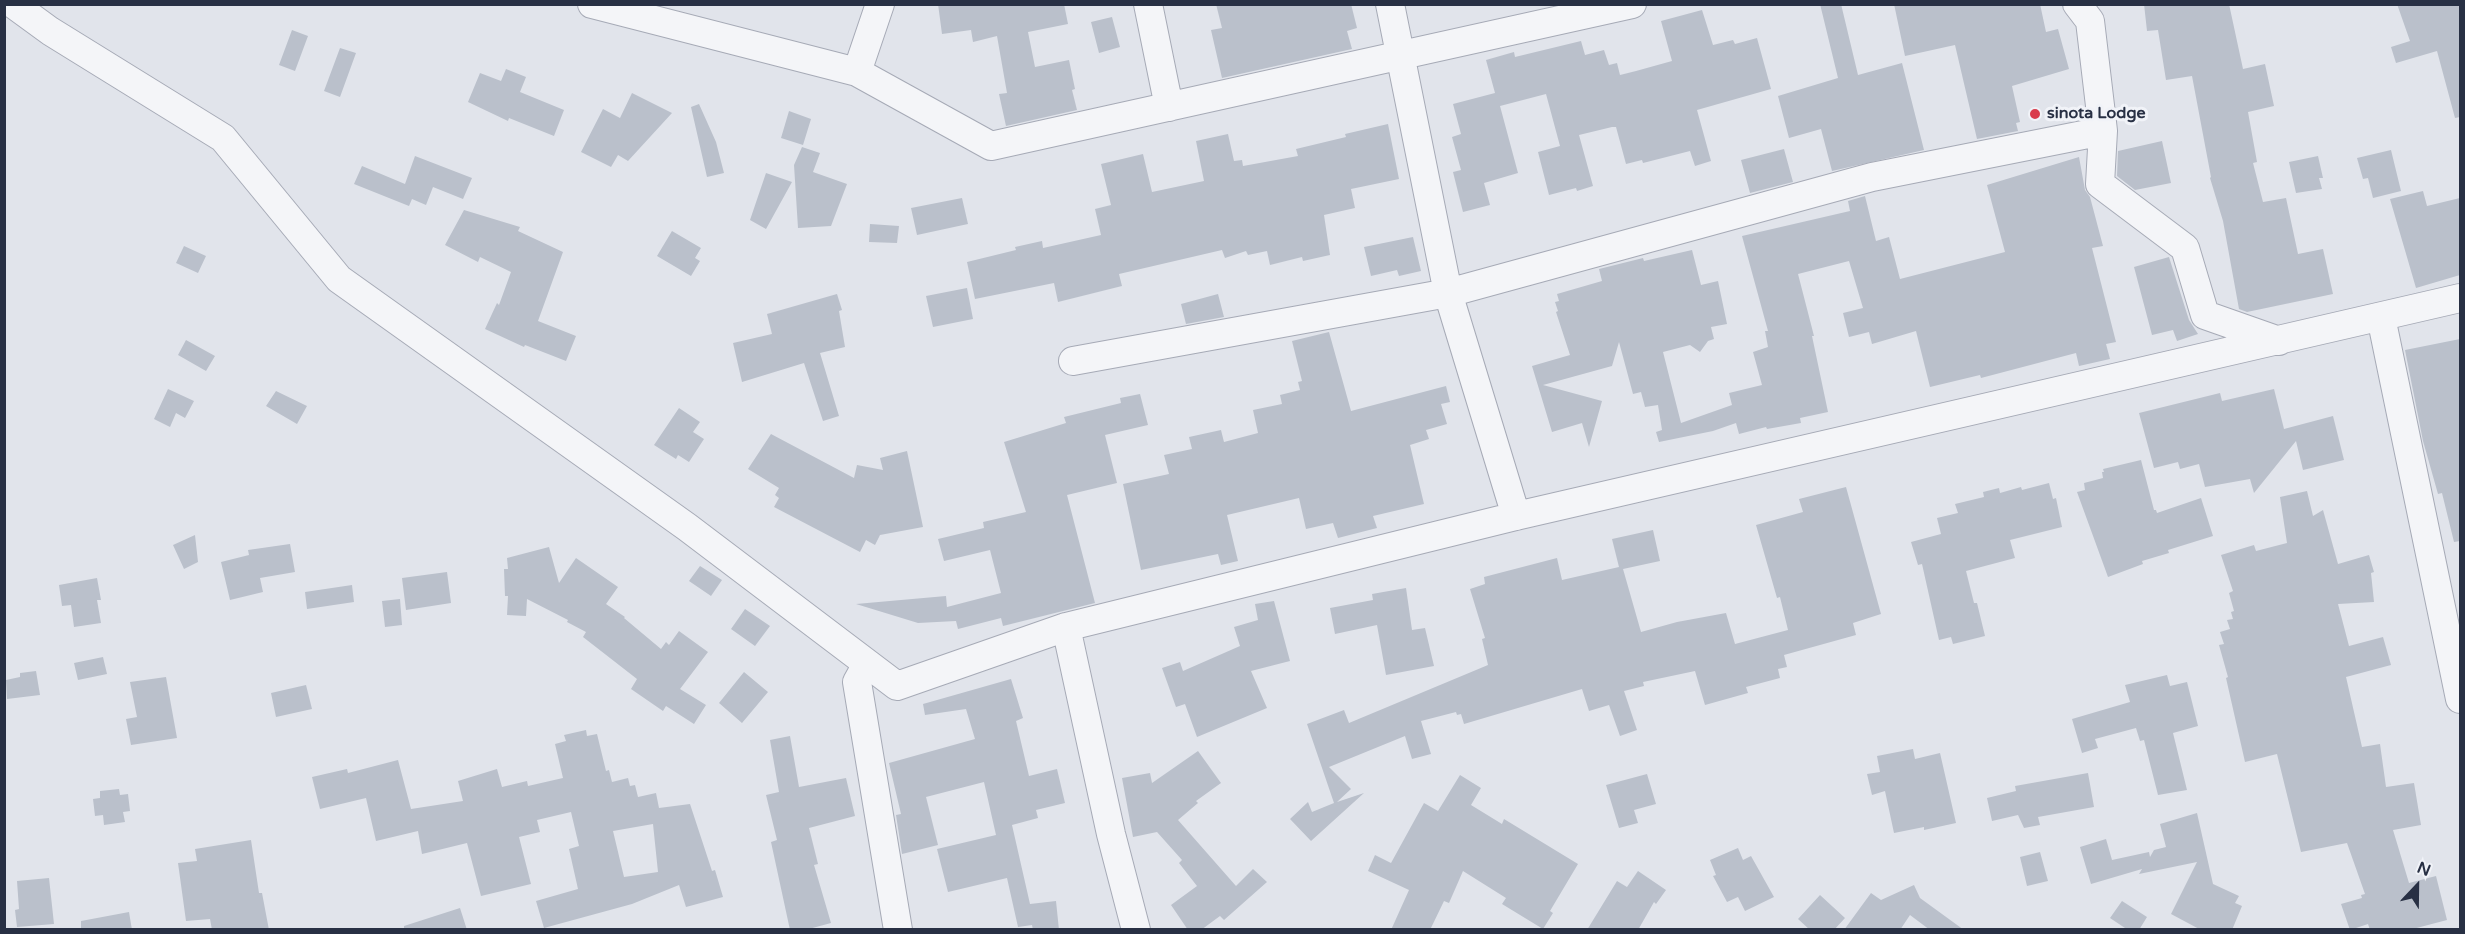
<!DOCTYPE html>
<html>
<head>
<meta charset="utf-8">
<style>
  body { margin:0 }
  #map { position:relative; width:2465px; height:934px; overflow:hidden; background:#e1e4eb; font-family:"Varela Round",sans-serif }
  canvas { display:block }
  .frame { position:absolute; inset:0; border:6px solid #283044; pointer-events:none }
  .north { position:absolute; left:2387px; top:856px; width:60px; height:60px; -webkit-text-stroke:4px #f1f3f8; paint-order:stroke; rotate:22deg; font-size:16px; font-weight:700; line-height:24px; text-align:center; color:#283044 }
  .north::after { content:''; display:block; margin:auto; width:21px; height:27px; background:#283044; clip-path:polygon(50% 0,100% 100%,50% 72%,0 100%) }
</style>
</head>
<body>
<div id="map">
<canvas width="2465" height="934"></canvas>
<div class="frame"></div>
<div class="north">N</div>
</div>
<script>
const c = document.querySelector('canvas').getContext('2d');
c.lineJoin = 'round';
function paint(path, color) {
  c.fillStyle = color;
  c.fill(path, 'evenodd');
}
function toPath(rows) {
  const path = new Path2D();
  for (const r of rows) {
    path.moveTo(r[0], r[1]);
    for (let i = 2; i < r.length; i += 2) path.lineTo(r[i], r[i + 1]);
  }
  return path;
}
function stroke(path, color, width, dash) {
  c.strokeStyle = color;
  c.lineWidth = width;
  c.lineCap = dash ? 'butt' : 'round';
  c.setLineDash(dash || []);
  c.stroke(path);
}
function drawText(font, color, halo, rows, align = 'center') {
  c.font = font + ' "Varela Round",sans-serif';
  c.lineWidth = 6;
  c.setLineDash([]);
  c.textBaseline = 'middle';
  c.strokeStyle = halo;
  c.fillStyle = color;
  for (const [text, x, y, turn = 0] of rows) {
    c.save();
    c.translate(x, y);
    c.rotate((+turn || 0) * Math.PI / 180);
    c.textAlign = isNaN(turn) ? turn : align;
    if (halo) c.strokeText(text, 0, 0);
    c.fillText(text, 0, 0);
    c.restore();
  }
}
paint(toPath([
  [938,4,1064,4,1068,24,1028,32,1035,67,1069,60,1075,89,1072,90,1077,110,1006,126,999,94,1007,93,997,36,973,42,971,30,942,34],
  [1216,4,1351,4,1357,28,1347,31,1352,49,1222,78,1211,30,1222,28],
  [1820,4,1841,4,1858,75,1902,63,1924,150,1832,171,1821,129,1789,138,1778,96,1838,78],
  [1894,4,2040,4,2046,32,2058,29,2069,69,2012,86,2020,122,2016,123,2018,131,1977,139,1955,45,1905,56],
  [2144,4,2229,4,2243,69,2265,64,2274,106,2248,112,2257,162,2253,163,2263,202,2286,198,2298,254,2323,249,2333,294,2247,312,2239,309,2223,221,2210,178,2211,177,2192,76,2166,80,2158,30,2147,31],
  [2397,4,2460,4,2460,117,2455,118,2437,51,2396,63,2391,47,2410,41],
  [1702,10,1713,45,1733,40,1735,44,1757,38,1771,89,1697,110,1711,161,1695,166,1690,151,1643,163,1642,160,1626,164,1616,127,1612,127,1579,135,1593,186,1577,191,1576,188,1549,195,1538,152,1560,146,1546,94,1500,106,1518,173,1484,183,1490,205,1463,212,1453,172,1461,170,1452,137,1461,134,1453,104,1495,93,1486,60,1514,52,1515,57,1581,41,1585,55,1604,50,1609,65,1617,63,1620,75,1636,71,1672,61,1661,21],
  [1112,17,1120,47,1099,53,1091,22],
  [292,30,308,36,295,71,279,65],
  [340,48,356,53,340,97,324,91],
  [506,69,526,77,520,92,564,110,554,136,509,118,508,121,468,102,480,73,501,81],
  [632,93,672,113,628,161,618,155,611,167,581,152,603,109,620,118],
  [699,104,716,142,724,173,707,177,691,107],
  [789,111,811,119,803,145,781,138],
  [1388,124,1399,179,1351,189,1355,208,1324,215,1330,255,1303,261,1302,257,1270,265,1267,251,1248,255,1246,251,1225,258,1222,250,1119,274,1122,286,1058,302,1054,283,975,299,967,262,1016,250,1015,247,1042,241,1043,248,1101,235,1095,209,1111,205,1101,164,1143,154,1152,192,1204,181,1196,141,1228,134,1234,161,1242,160,1243,166,1298,156,1296,149,1346,137,1345,134],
  [2162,141,2171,183,2135,190,2117,176,2118,151],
  [802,147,820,153,813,172,847,184,831,226,798,228,794,165],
  [1784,149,1793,182,1750,193,1741,160],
  [2391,150,2401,191,2373,198,2368,178,2363,179,2357,158],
  [415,156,472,178,463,199,433,187,426,205,412,199,409,206,354,184,362,166,405,184],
  [2318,156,2323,178,2319,178,2322,189,2296,193,2289,162],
  [2079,157,2085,190,2090,197,2103,246,2092,248,2116,342,2106,344,2110,359,2079,366,2076,353,1981,378,1980,375,1930,387,1916,331,1872,344,1869,332,1849,337,1843,313,1863,308,1849,261,1798,274,1814,336,1812,336,1828,412,1800,418,1801,423,1767,429,1766,427,1739,434,1736,423,1713,431,1659,442,1656,432,1662,430,1658,405,1645,407,1641,392,1633,394,1619,342,1612,366,1543,385,1602,401,1589,447,1582,423,1552,432,1532,366,1570,355,1556,312,1558,311,1555,302,1559,301,1557,294,1602,281,1599,269,1643,258,1644,261,1692,250,1701,285,1718,281,1727,324,1711,327,1714,339,1708,341,1700,352,1690,345,1663,352,1681,423,1732,405,1729,393,1762,385,1753,352,1768,347,1765,331,1768,331,1742,236,1850,211,1848,201,1865,196,1876,241,1889,237,1900,279,2005,252,1987,185],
  [766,173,792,182,766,229,750,220],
  [2423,191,2427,206,2460,198,2460,275,2416,288,2390,199],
  [962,198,968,224,917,235,911,208],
  [464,210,520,227,518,231,563,252,538,321,576,336,566,361,525,345,524,347,485,329,497,303,499,305,511,272,480,257,478,262,445,245],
  [870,224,899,226,897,243,869,242],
  [672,231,701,248,695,258,700,261,691,276,657,256],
  [1413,237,1421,271,1399,276,1397,270,1371,276,1364,247],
  [184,246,206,256,198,273,176,263],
  [2169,257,2189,320,2198,334,2177,341,2173,330,2152,335,2134,267],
  [967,288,973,319,933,327,926,296],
  [837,294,842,310,839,311,845,347,820,353,839,416,823,421,804,363,742,382,733,343,772,334,767,314],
  [1218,294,1224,317,1186,324,1181,304],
  [1329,332,1351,411,1446,386,1450,402,1441,404,1447,424,1426,430,1429,439,1410,445,1424,504,1373,516,1377,528,1338,538,1333,523,1306,529,1299,498,1227,515,1238,561,1221,565,1218,554,1141,570,1123,484,1169,474,1164,455,1192,449,1189,437,1221,430,1224,442,1258,433,1253,410,1282,404,1280,395,1300,390,1298,382,1302,381,1292,341],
  [2460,339,2460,541,2454,542,2442,493,2438,494,2423,441,2405,350],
  [186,340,215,356,206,371,178,355],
  [168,389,194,401,185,418,176,413,170,427,154,419],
  [2274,389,2284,429,2333,416,2344,460,2303,470,2296,441,2254,493,2250,479,2205,487,2199,464,2180,469,2178,462,2154,468,2139,413,2220,393,2222,401],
  [276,391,307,406,297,424,266,406],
  [1140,394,1148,425,1105,435,1117,483,1067,495,1095,603,1003,626,1001,618,958,629,956,621,918,623,856,604,946,596,947,607,1001,593,990,550,944,561,938,539,984,528,983,522,1026,512,1004,442,1066,423,1064,417,1121,403,1120,398],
  [679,408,700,422,693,432,704,439,689,462,678,455,676,459,654,445],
  [771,434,854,478,857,465,883,470,880,458,907,451,923,527,880,535,875,545,866,540,860,552,774,507,779,498,775,495,779,488,748,469],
  [2141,460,2154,510,2156,510,2157,513,2201,498,2213,536,2168,550,2169,553,2142,561,2143,564,2108,577,2077,492,2085,490,2084,483,2103,478,2102,472,2104,472,2103,469],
  [2049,483,2053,499,2056,498,2062,527,2010,540,2015,558,1966,571,1974,603,1977,603,1985,636,1953,644,1951,637,1939,640,1922,564,1918,565,1911,542,1941,534,1937,518,1958,513,1955,504,1984,497,1983,492,1999,488,2000,493,2021,487,2022,490],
  [1846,487,1881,614,1853,623,1856,635,1784,655,1787,667,1778,669,1780,678,1746,687,1748,693,1705,705,1695,671,1643,682,1644,686,1624,691,1637,730,1620,736,1609,705,1589,711,1582,689,1464,724,1461,714,1457,715,1456,712,1421,721,1431,754,1412,759,1405,736,1329,767,1351,789,1337,802,1364,793,1311,841,1290,819,1308,802,1312,812,1334,803,1307,724,1344,710,1349,723,1488,665,1482,639,1485,638,1470,589,1485,584,1484,577,1557,558,1562,580,1619,567,1612,539,1653,530,1660,561,1623,569,1641,632,1677,622,1726,613,1735,644,1788,630,1780,597,1777,598,1756,525,1803,512,1799,499],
  [2307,491,2313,516,2323,510,2338,564,2369,555,2374,572,2371,573,2374,602,2338,604,2349,646,2383,637,2391,665,2346,677,2362,747,2380,744,2386,787,2414,783,2421,825,2393,830,2409,883,2436,876,2447,920,2409,930,2370,930,2368,924,2350,930,2341,904,2362,898,2361,895,2365,894,2347,843,2301,852,2277,754,2245,762,2226,678,2228,677,2219,645,2224,644,2220,632,2230,629,2227,620,2233,619,2231,612,2234,611,2229,593,2233,591,2221,555,2254,545,2256,551,2287,543,2280,497],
  [195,535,198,562,184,569,173,545],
  [290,544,295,572,260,578,263,592,230,600,221,562,249,555,248,550],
  [549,547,559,583,576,558,618,587,606,604,625,617,624,618,661,649,666,642,669,645,679,631,708,652,680,689,706,705,694,724,666,706,663,711,631,689,637,679,583,637,586,632,567,622,568,620,527,599,526,616,507,615,508,596,505,596,504,569,508,569,507,558],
  [700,566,722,580,711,596,689,581],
  [447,572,451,603,406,610,402,578],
  [97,578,101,600,97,600,101,623,74,627,71,605,62,606,59,585],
  [352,585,354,602,307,609,305,592],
  [1406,588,1412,630,1425,628,1434,666,1386,675,1377,625,1335,634,1330,608,1373,600,1372,594],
  [400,599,402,625,385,627,382,601],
  [1274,601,1290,661,1251,671,1267,708,1197,737,1185,704,1176,707,1162,668,1180,662,1183,671,1240,646,1234,627,1258,620,1255,604],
  [745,609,770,626,755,646,731,629],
  [103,657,107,674,78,680,74,663],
  [36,671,40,695,7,699,6,680,20,677,20,673],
  [744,672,768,692,742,723,719,703],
  [2167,675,2170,686,2187,682,2198,726,2173,733,2187,790,2158,795,2144,740,2140,741,2136,728,2095,739,2098,748,2082,753,2072,719,2130,702,2125,685],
  [166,677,177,738,131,745,126,719,137,717,130,682],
  [1011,679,1023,718,1016,721,1029,776,1057,769,1065,803,1036,810,1038,818,1012,825,1030,904,1056,901,1059,930,1033,930,1032,925,1018,927,1007,878,948,892,937,849,996,835,984,782,926,797,938,845,902,854,896,815,901,814,889,763,975,739,966,709,925,715,923,704],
  [306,685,312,709,276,717,271,693],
  [586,730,587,736,597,734,606,771,609,770,612,782,628,778,630,786,635,785,638,797,656,793,659,808,690,804,712,871,715,870,723,897,686,907,679,885,632,904,544,928,536,901,578,889,569,849,579,846,571,812,537,820,540,832,519,837,531,884,481,896,467,843,422,854,418,831,376,841,366,798,320,809,312,777,347,769,348,773,398,760,411,809,463,801,458,781,497,769,502,787,527,781,528,786,563,778,555,744,566,741,564,735],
  [653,824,658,872,624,877,613,831],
  [790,736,799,787,846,778,855,816,809,828,818,864,814,865,831,923,805,930,790,930,771,842,777,840,766,795,779,792,770,740],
  [1913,749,1915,759,1940,753,1956,823,1924,830,1924,827,1894,833,1885,791,1872,795,1867,774,1880,772,1877,756],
  [1198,751,1221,783,1196,801,1198,803,1178,820,1236,886,1253,869,1267,882,1224,920,1220,916,1201,930,1188,930,1171,905,1197,886,1179,863,1182,860,1157,832,1133,837,1122,778,1150,773,1152,783],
  [2088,773,2094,807,2038,817,2040,825,2024,828,2018,815,1992,821,1987,798,2016,791,2015,786],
  [1647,774,1656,804,1634,810,1638,823,1619,828,1606,785],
  [1460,775,1481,788,1471,805,1502,824,1504,819,1578,864,1550,911,1553,913,1543,929,1502,904,1506,898,1463,871,1449,903,1444,901,1430,930,1391,930,1409,890,1368,871,1375,855,1391,863,1424,803,1438,811],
  [119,789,120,795,128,794,130,811,123,812,125,822,104,825,103,815,95,816,93,799,100,798,100,791],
  [2197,813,2213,884,2239,896,2235,903,2242,906,2232,930,2201,930,2171,914,2197,862,2139,874,2142,869,2091,884,2080,847,2106,839,2112,860,2149,852,2150,857,2154,850,2166,847,2160,824],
  [251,840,259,893,262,893,269,930,212,930,210,919,186,921,178,863,197,861,195,849],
  [1738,848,1743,860,1751,856,1774,897,1745,911,1738,897,1727,902,1713,876,1716,875,1710,860],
  [2040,852,2048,881,2027,886,2020,857],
  [1638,871,1666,890,1656,904,1654,902,1638,930,1587,930,1617,881,1627,887],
  [49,878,54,924,17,927,15,910,19,909,17,881],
  [1914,885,1920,898,1964,930,1930,930,1910,915,1900,930,1844,930,1871,893,1881,900],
  [1820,895,1845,918,1834,930,1810,930,1798,919],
  [2122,901,2147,917,2139,930,2128,930,2110,918],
  [460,908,467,930,404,930,404,926],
  [129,912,132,930,81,930,81,921]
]), '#bac0cb');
const minor = toPath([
  [13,4,50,31,223,138,339,279,687,527,897,686,1066,627,1516,516,2460,298],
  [592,4,857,72,991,146,1632,4],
  [1148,4,1169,107],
  [1390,4,1448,293,1516,516],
  [2077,4,2090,21,2103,131,2100,184,2185,248,2205,315,2279,341],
  [857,72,880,4],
  [2381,317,2460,699],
  [1073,361,1448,293,1872,177,2103,131],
  [1066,627,1111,834,1136,930],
  [867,664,857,682,898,930]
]);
stroke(minor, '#a6aab6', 30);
stroke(minor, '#f4f5f8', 28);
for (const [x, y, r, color] of [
  [2035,114,6,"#d93c4c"]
]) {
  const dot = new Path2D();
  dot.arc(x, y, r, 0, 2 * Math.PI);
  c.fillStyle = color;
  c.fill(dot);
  stroke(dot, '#f1f3f8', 2);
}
drawText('bold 16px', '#283044', '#f1f3f8', [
  ["sinota Lodge",2047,114]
], 'left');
</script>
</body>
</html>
